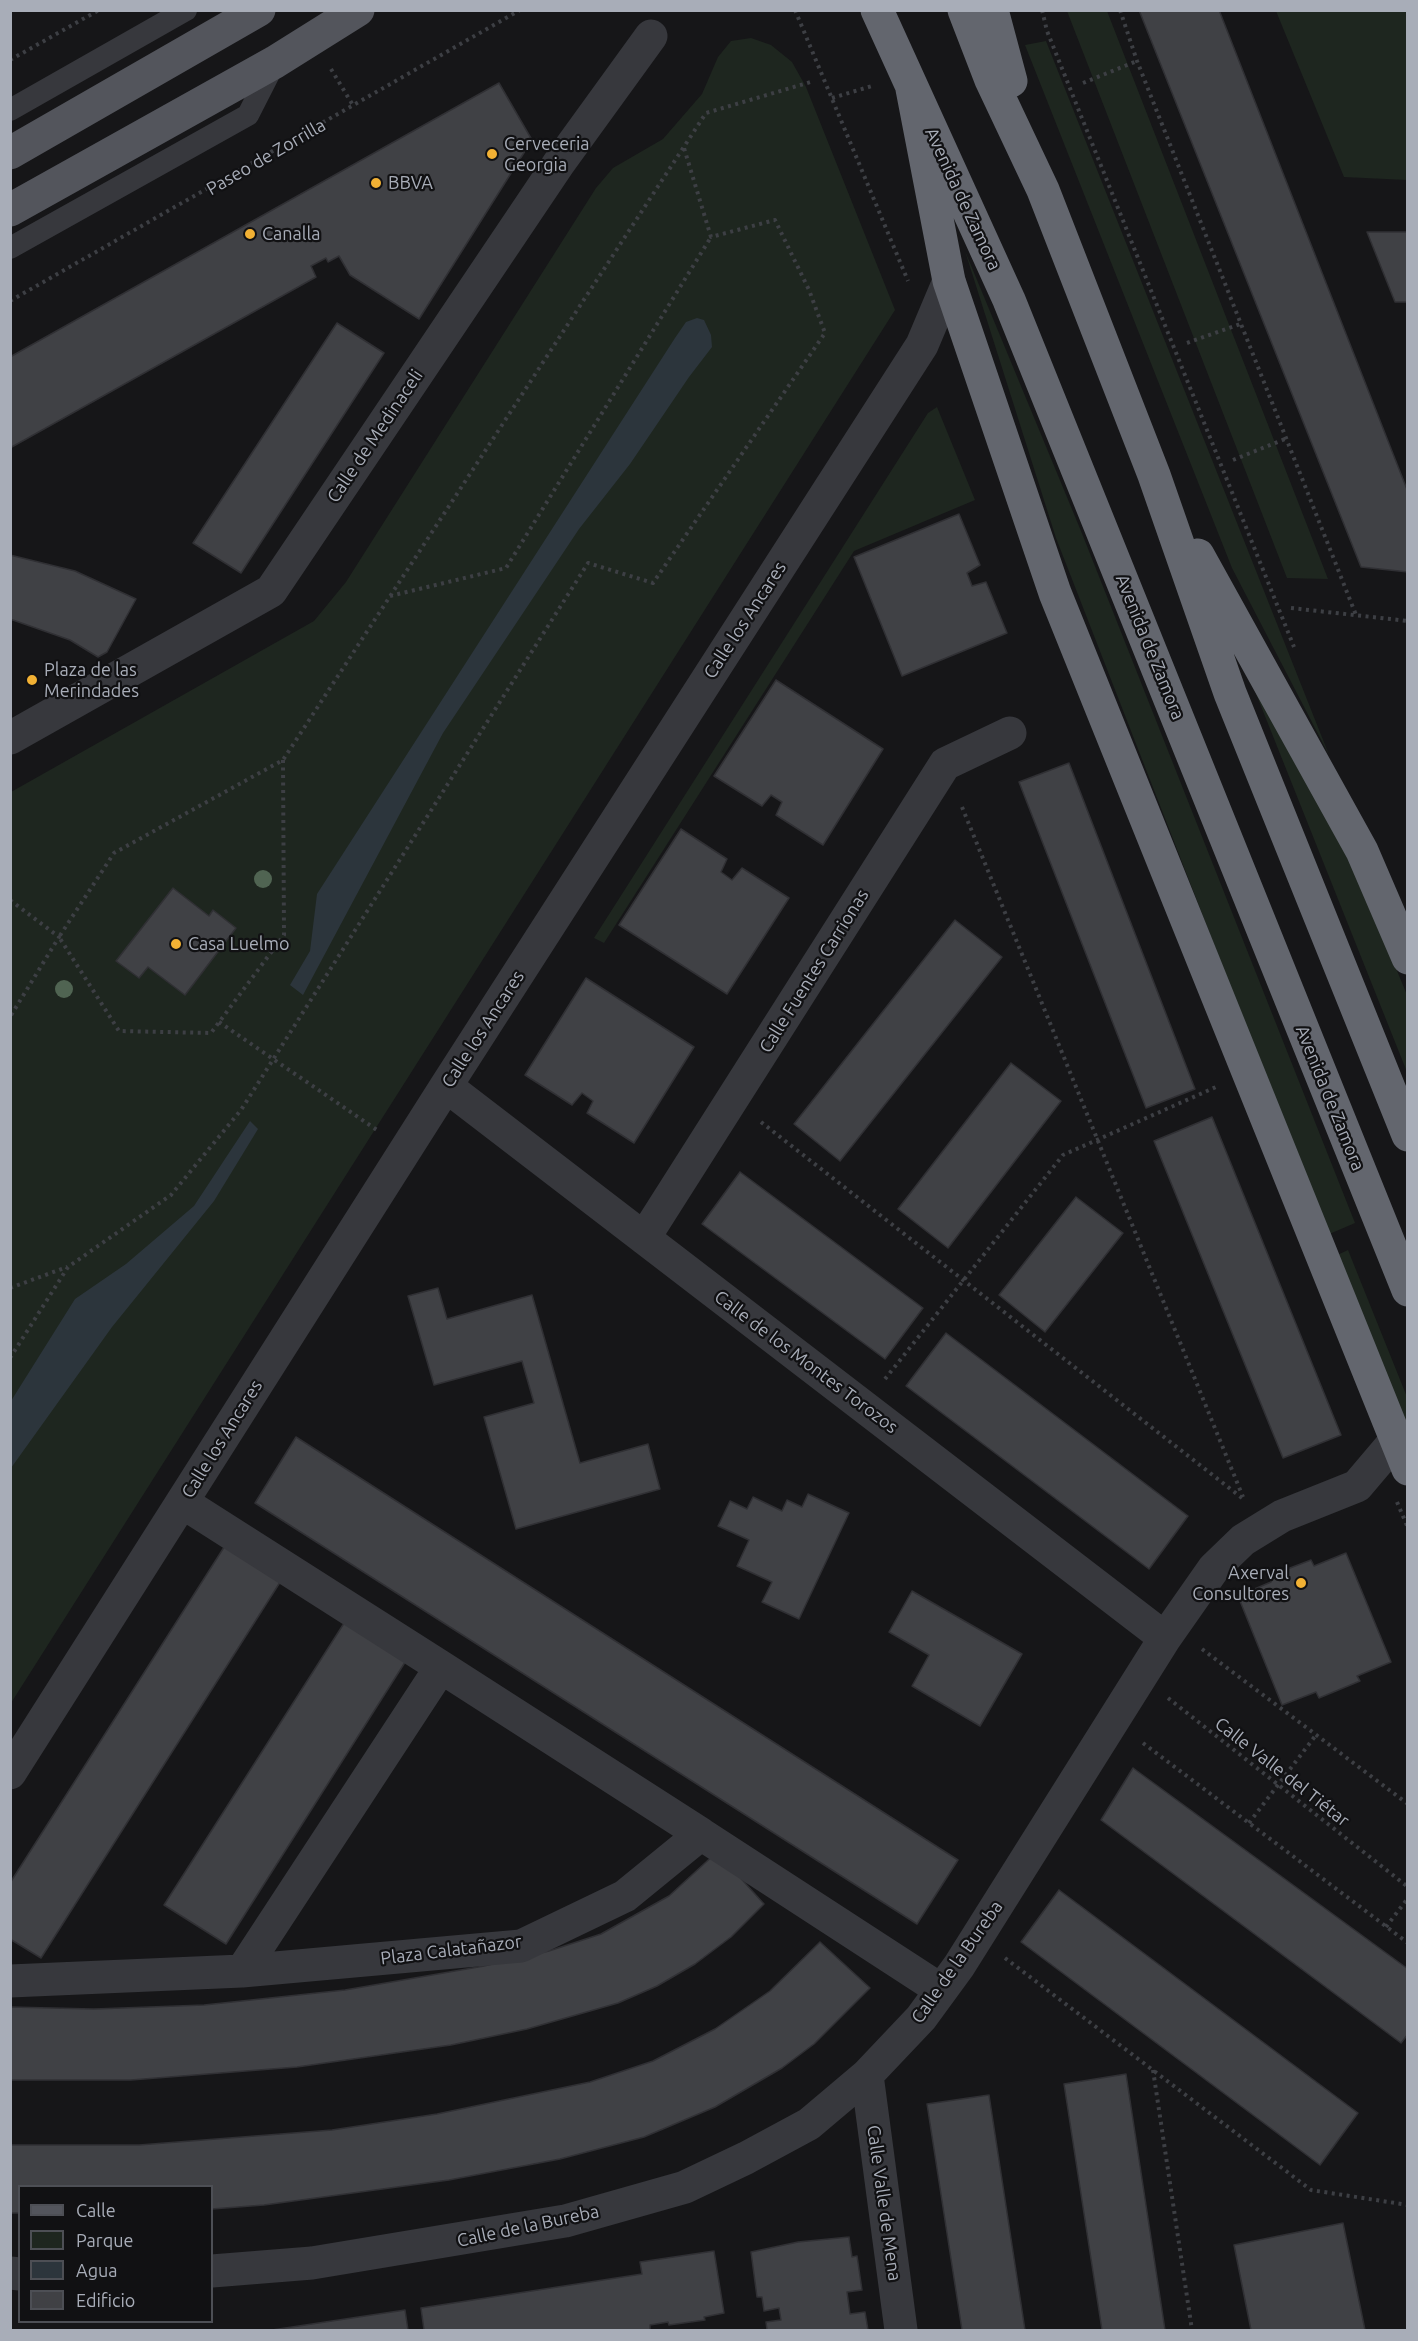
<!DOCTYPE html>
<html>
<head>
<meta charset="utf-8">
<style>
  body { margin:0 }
  #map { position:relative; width:1418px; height:2341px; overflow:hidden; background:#161618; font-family:Ubuntu,sans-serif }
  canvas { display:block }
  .frame { position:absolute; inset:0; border:12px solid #a8adb8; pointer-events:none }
  .legend { position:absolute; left:18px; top:2185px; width:195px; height:138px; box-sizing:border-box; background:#111113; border:2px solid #4d4f55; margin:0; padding:8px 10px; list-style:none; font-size:18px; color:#a8adb8 }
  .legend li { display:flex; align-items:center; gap:12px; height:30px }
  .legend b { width:30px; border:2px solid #4d4f55 }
</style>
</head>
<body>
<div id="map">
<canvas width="1418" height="2341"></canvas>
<div class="frame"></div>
<ul class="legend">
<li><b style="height:8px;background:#53555c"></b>Calle</li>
<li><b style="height:16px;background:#1e261f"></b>Parque</li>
<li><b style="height:16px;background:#2c353c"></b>Agua</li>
<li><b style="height:16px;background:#404145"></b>Edificio</li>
</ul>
</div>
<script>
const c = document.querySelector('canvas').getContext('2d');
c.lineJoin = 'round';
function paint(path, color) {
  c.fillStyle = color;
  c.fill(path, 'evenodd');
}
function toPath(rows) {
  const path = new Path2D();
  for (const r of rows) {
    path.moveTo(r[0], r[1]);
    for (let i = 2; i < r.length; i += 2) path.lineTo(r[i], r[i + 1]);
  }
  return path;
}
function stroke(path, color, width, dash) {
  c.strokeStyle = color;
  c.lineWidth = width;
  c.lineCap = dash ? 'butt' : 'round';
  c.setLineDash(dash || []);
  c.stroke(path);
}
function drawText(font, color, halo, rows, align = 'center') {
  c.font = font + ' Ubuntu,sans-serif';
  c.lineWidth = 4.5;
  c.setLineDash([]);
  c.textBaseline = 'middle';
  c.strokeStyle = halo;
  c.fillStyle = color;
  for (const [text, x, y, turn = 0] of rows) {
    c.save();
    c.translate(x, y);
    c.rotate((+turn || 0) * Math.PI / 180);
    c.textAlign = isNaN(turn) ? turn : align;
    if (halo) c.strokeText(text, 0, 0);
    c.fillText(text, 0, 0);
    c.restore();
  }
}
paint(toPath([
  [1067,11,1107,11,1328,579,1287,578],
  [1276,11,1407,11,1407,180,1344,177],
  [751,38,771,45,792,62,806,87,895,310,11,1703,11,792,314,621,346,582,596,188,613,168,663,139,702,94,718,57,731,41],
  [1046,41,1329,755,1232,568,1025,45],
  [965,251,1081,531,1355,1223,1327,1235,1056,538],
  [937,407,975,500,854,551,604,943,594,938,928,413],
  [1239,651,1358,876,1407,995,1407,1072],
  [1348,1250,1407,1397,1407,1435,1335,1256]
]), '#1e261f');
paint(toPath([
  [697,318,704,320,711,335,712,347,689,377,630,464,579,529,443,733,303,995,290,985,310,951,317,894,675,338,686,322],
  [250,1121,258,1129,214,1201,112,1327,11,1468,11,1401,75,1299,126,1264,194,1206]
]), '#2c353c');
const building = toPath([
  [1139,10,1219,10,1408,492,1408,572,1361,567,1139,10],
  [499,83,532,140,419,319,350,275,339,256,328,262,326,258,311,266,316,277,10,448,10,357,499,83],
  [1367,232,1408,232,1408,302,1395,302,1367,232],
  [337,323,384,353,241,573,193,543,337,323],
  [959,514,980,565,967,573,972,586,986,582,1007,633,902,676,854,557,959,514],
  [10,555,75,571,136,599,107,652,98,657,70,640,10,619,10,555],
  [776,680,883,749,823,845,776,815,782,802,771,795,762,806,714,776,776,680],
  [1069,763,1195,1089,1146,1108,1019,782,1069,763],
  [681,829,727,859,721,872,732,880,742,868,789,898,727,994,619,925,681,829],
  [173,888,209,916,213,910,236,928,185,995,148,967,139,978,116,961,173,888],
  [955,920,1002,957,840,1161,794,1124,955,920],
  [586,978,694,1047,634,1143,587,1113,593,1101,582,1093,572,1105,525,1075,586,978],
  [1011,1063,1061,1101,948,1248,898,1209,1011,1063],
  [1212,1117,1341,1435,1283,1458,1154,1141,1212,1117],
  [740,1172,923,1308,885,1359,702,1224,740,1172],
  [1076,1197,1123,1233,1045,1332,999,1295,1076,1197],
  [438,1288,447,1319,532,1295,580,1463,648,1444,660,1489,516,1529,484,1417,534,1403,522,1361,434,1385,408,1296,438,1288],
  [946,1333,1188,1516,1149,1569,906,1386,946,1333],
  [296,1437,958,1860,917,1924,255,1503,296,1437],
  [808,1494,849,1513,799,1619,762,1602,772,1582,737,1566,749,1540,718,1526,730,1501,747,1509,753,1497,782,1511,787,1500,802,1507,808,1494],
  [228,1541,284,1576,41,1958,10,1939,10,1883,228,1541],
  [1346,1553,1391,1662,1357,1676,1360,1681,1319,1698,1316,1692,1282,1705,1238,1596,1271,1582,1269,1576,1311,1560,1314,1566,1346,1553],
  [912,1591,1022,1654,980,1726,912,1686,929,1655,889,1632,912,1591],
  [348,1617,409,1656,226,1944,164,1905,348,1617],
  [1133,1768,1408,1969,1408,2034,1401,2043,1101,1820,1133,1768],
  [717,1852,764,1904,731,1937,695,1964,657,1986,618,2003,527,2029,451,2045,297,2067,131,2080,10,2080,10,2007,94,2009,204,2005,345,1990,484,1966,549,1951,601,1934,669,1896,717,1852],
  [1059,1890,1358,2113,1320,2165,1021,1942,1059,1890],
  [820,1942,870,1988,814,2044,782,2068,715,2107,644,2137,560,2159,449,2180,264,2205,212,2209,212,2186,20,2186,20,2213,10,2213,10,2145,139,2145,332,2130,437,2114,590,2082,653,2061,715,2029,770,1991,820,1942],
  [1126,2074,1165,2330,1102,2330,1064,2084,1126,2074],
  [989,2095,1025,2330,962,2330,927,2104,989,2095],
  [1343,2223,1365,2330,1251,2330,1234,2245,1343,2223],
  [849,2237,852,2257,857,2256,862,2290,847,2292,850,2314,865,2312,868,2330,767,2330,766,2322,781,2320,779,2308,764,2311,762,2297,757,2297,751,2252,798,2242,849,2237],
  [714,2251,724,2313,704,2317,705,2320,669,2325,668,2322,650,2325,650,2330,424,2330,421,2308,642,2274,640,2262,714,2251],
  [405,2310,408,2330,272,2330,405,2310]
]);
paint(building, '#404145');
stroke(building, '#303034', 1.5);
stroke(toPath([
  [795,10,908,281],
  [1042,10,1047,31,1294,647],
  [1120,10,1137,61,1356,615],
  [10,60,99,10],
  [331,69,354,107],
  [1083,83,1137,61],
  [832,98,872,86],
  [10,301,520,10],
  [1187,343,1240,324],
  [1233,460,1285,439],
  [390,596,506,568,711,237],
  [1291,608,1408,621],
  [283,760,284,935,211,1033,119,1031,59,937,114,853,283,760,706,113,814,81],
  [962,807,1243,1497],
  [10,900,59,937,10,1017],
  [219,1022,377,1130],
  [761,1122,1242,1498],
  [10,1288,67,1267],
  [10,1358,68,1267,171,1195,241,1110,588,563,653,583,825,333,809,290,775,220,711,237,684,148],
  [885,1379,1063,1155,1216,1087],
  [1397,1502,1408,1528],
  [1202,1649,1408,1804],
  [1168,1698,1408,1887],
  [1143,1743,1408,1943],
  [1249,1823,1316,1735],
  [1386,1927,1408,1898],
  [1005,1958,1311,2190,1408,2205],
  [1153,2070,1192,2330]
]), '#3d3f44', 4, [3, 4.5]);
stroke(toPath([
  [10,110,186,10],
  [10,248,248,115,275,62]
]), '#37383d', 22);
stroke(toPath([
  [10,738,271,591,559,163,651,36],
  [446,1086,1165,1638],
  [644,1238,945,764,1010,733],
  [182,1502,441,1667,701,1834,625,1896,521,1946,242,1971,441,1667],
  [10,1773,446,1086,922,345,949,281],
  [701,1834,941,1990],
  [10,1981,242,1971],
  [867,2075,901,2330],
  [212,2271,312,2263,565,2221,685,2187,746,2158,809,2124,867,2075,921,2018,959,1966,1165,1638,1214,1568,1243,1540,1282,1516,1357,1486,1396,1440],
  [10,2273,20,2274]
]), '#37383d', 33);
stroke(toPath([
  [10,153,259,10],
  [10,210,275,62,358,10]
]), '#53555c', 33);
stroke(toPath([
  [877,10,1009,300,1408,1290],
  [964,10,991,80,1043,190,1154,475,1230,693,1408,1135],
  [992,10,1011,81],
  [912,89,949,281,1055,593,1408,1469],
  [1198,555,1362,851,1408,958]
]), '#63666e', 33);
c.fillStyle = '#506452';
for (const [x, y] of [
  [263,879],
  [64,989]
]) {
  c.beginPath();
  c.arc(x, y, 9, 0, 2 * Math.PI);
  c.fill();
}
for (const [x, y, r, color] of [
  [492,154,6,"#f2b134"],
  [376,183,6,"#f2b134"],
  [250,234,6,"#f2b134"],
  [32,680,6,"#f2b134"],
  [176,944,6,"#f2b134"],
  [1301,1583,6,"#f2b134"]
]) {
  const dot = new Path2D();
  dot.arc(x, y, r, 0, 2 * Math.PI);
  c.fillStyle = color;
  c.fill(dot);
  stroke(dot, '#111113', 2);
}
drawText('18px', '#a8adb8', '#111113', [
  ["Cerveceria",504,144],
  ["Georgia",504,165],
  ["BBVA",388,183],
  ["Canalla",262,234],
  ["Plaza de las",44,670],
  ["Merindades",44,691],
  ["Casa Luelmo",188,944],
  ["Axerval",1289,1573,"right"],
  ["Consultores",1289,1594,"right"]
], 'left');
drawText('18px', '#a8adb8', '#111113', [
  ["Paseo de Zorrilla",266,157,-30],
  ["Avenida de Zamora",963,199,65],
  ["Calle de Medinaceli",375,436,-56],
  ["Calle los Ancares",745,620,-57],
  ["Avenida de Zamora",1150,647,68],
  ["Calle Fuentes Carrionas",814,971,-58],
  ["Calle los Ancares",483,1029,-57],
  ["Avenida de Zamora",1330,1098,68],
  ["Calle de los Montes Torozos",806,1362,37],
  ["Calle los Ancares",222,1439,-58],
  ["Calle Valle del Tiétar",1282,1772,38],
  ["Plaza Calatañazor",451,1950,-7],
  ["Calle de la Bureba",957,1962,-55],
  ["Calle Valle de Mena",884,2203,82],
  ["Calle de la Bureba",528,2226,-12]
]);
</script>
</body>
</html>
